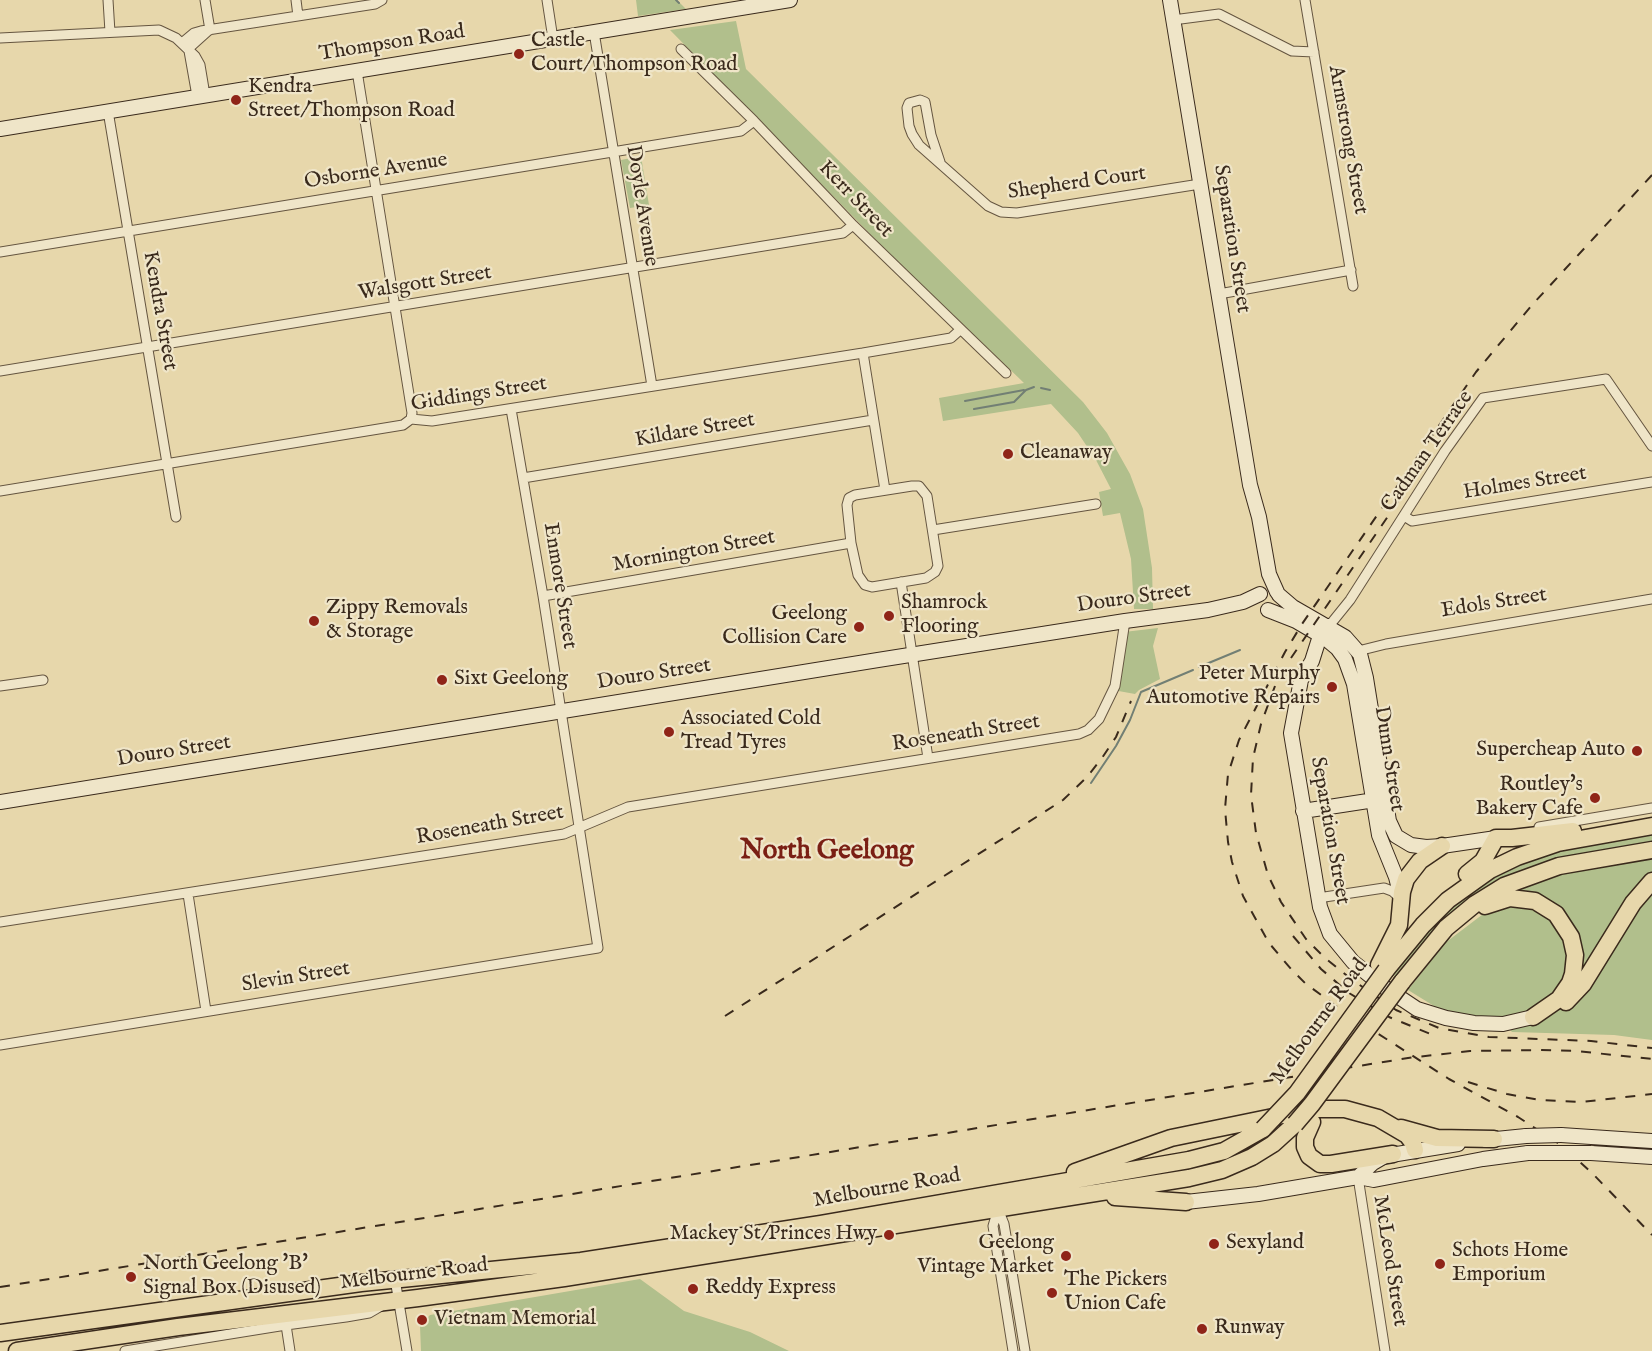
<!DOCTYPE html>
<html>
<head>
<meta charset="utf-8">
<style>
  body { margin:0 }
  canvas { display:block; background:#e7d7ab }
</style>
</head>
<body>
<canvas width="1652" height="1351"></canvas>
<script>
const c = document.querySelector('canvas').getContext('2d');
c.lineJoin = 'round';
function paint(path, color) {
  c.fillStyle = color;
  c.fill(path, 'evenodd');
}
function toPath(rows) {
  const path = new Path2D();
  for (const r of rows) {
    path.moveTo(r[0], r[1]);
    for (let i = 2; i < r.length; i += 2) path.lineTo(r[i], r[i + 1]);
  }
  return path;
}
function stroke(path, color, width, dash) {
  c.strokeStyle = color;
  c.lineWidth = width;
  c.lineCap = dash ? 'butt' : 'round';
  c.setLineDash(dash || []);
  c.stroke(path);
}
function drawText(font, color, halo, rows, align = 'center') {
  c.font = font + ' "IM FELL English",serif';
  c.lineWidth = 4.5;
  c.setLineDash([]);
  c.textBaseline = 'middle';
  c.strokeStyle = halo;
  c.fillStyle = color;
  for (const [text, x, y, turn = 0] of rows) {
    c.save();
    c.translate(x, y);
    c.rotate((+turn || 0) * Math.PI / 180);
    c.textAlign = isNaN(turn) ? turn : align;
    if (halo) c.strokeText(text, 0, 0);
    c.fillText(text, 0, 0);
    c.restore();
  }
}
paint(toPath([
  [636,0,677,0,686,9,638,16],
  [736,21,746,69,1083,402,1107,433,1130,474,1143,509,1152,568,1153,609,1134,609,1131,559,1120,513,1103,516,1099,492,1111,489,1096,460,1078,433,1051,404,943,421,939,398,1024,383,881,245,670,30],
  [641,156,649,205,630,208,621,160],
  [1158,628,1153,646,1160,679,1139,690,1135,694,1113,690,1124,632],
  [1652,833,1652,843,1548,862,1452,913,1426,938,1395,976,1392,974,1442,913,1496,873,1540,855],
  [1652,856,1652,1040,1614,1035,1512,1032,1502,1021,1447,1014,1408,990,1445,943,1516,889,1576,868],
  [640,1279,684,1311,750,1332,789,1351,421,1351,420,1326,430,1315]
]), '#b1bf8c');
stroke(toPath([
  [676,0,679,3],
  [1041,388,1050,390],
  [965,401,1024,390],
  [974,409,1014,402,1026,390,1034,387],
  [1199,667,1240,650],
  [1091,783,1116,746,1130,720,1141,692,1193,670]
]), '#727f74', 2);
const street = toPath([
  [108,0,110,32],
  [205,0,210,30],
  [296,0,298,16],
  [547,0,553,39],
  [1305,0,1353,286],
  [1173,20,1219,14,1292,51,1314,52],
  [594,32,652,386],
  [0,38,159,30,176,38,195,56,200,65,205,95],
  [182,43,194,33,201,31,375,4,382,0],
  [188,49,208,31],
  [681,49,754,121,853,225,1006,373],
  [189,51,197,96],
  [357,71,412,413,411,419],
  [108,111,176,517],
  [940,162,931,135,925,102,920,100,909,103,907,108,909,126,912,134,919,145,988,206,1001,212,1017,213,1200,184],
  [0,252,741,131,754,121],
  [1219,294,1351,270],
  [863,353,885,490],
  [0,371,843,233,853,225],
  [523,478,873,420],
  [912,486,919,486,927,496,938,566,935,572,926,578,872,587,865,585,858,575,851,543,847,505,849,498,855,495,912,486],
  [0,491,403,425,411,419,432,421,863,353,951,338,960,330],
  [1404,516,1412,521,1652,482],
  [933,530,1096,504],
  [901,582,928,758],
  [543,596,851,543],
  [1329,626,1350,600,1445,451,1483,398,1606,379,1652,446],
  [1358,651,1386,644,1652,599],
  [0,686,43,680],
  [1539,827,1652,808],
  [188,894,206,1011],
  [1318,898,1384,888,1392,891,1401,899],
  [0,922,564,834,628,807,1079,734,1088,730,1099,719,1115,686,1125,621],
  [0,1045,598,948,543,596,511,409],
  [1358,1177,1385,1351],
  [998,1209,1004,1224,1025,1351],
  [998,1209,993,1226,1013,1351],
  [395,1279,407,1351],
  [286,1325,290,1351],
  [125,1351,286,1325,346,1317,369,1313,381,1306]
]);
const secondary = toPath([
  [1170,0,1250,485,1259,517,1269,574,1277,592],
  [0,129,790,0],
  [1279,595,1293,607,1345,637,1360,654,1366,678,1389,821,1396,836,1411,845,1426,847,1442,846,1496,838],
  [1268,610,1296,621,1325,638,1337,648,1345,659,1354,684,1379,835,1396,877,1401,897],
  [1329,626,1318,642,1312,661,1301,680,1291,733,1320,907,1330,934,1353,962,1384,987,1417,1009,1446,1018,1474,1023,1503,1024,1533,1017],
  [0,802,878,660,1125,621,1208,610,1243,602,1260,594],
  [1303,811,1381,799],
  [1561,1135,1652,1141],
  [1486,1140,1526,1136],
  [1591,1153,1652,1157],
  [1358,1177,1373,1163,1385,1156,1458,1144],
  [1186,1202,1258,1194,1358,1177,1374,1180,1483,1159,1528,1153]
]);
const highway = toPath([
  [1467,874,1483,861,1496,838,1512,838,1573,831],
  [1485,906,1510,898,1535,901,1556,914,1571,937,1575,955,1573,974,1570,983,1559,999,1533,1017],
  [1379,965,1399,925,1402,892,1406,879,1420,861,1442,846],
  [1386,970,1423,925,1448,900,1490,870,1517,857,1558,843,1652,826],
  [1402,982,1446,928,1475,904,1504,886,1559,866,1652,850],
  [1566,1002,1583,984,1633,903,1652,881],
  [1312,1122,1305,1138,1305,1147,1309,1156,1320,1164,1331,1164,1393,1154],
  [1401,1128,1437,1138,1494,1139],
  [1075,1172,1171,1138,1312,1109,1345,1109,1378,1118,1407,1135,1413,1143,1415,1150],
  [1115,1197,1186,1202],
  [0,1333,361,1283,581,1261,821,1224,1189,1160,1224,1151,1263,1129],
  [17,1351,178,1327,418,1298,564,1278,1189,1178,1222,1170,1252,1157,1273,1144,1295,1124]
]);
stroke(street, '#655540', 11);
stroke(secondary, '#3a2a1c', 16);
stroke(highway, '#3a2a1c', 19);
stroke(street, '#efe5c8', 9);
stroke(secondary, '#efe5c8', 14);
stroke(highway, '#e7d7ab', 16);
stroke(toPath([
  [1652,175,1532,305,1476,372,1302,624,1285,652,1239,740,1228,774,1225,809,1228,842,1232,862,1243,896,1269,943,1291,969,1305,983,1344,1012,1449,1079,1518,1117,1561,1145,1592,1173,1652,1235],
  [1291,658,1408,487],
  [1275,686,1261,724,1253,758,1251,795,1256,833,1268,875,1281,902,1306,939,1325,958,1351,979,1396,1010,1439,1028,1489,1037,1591,1041,1652,1048],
  [1293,936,1321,969,1349,993,1389,1017,1433,1035],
  [725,1016,1063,800,1087,777,1102,758,1116,737,1131,701],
  [1468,1082,1507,1094,1540,1100,1582,1102,1652,1094],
  [0,1287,1408,1058,1470,1051,1540,1050,1576,1051,1652,1059]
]), '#3a2a1c', 2, [10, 10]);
const secondaryBridge = toPath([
  [1526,1136,1561,1135],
  [1528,1153,1591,1153]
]);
const highwayBridge = toPath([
  [1295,1124,1312,1104,1402,982],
  [1263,1129,1297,1093,1386,970]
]);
stroke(secondaryBridge, '#3a2a1c', 16, []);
stroke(highwayBridge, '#3a2a1c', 19, []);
stroke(secondaryBridge, '#efe5c8', 14);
stroke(highwayBridge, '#e7d7ab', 16);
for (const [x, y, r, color] of [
  [519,54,6,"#8f2418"],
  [236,100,6,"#8f2418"],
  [1008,454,6,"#8f2418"],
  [889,616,6,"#8f2418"],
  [314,621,6,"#8f2418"],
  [859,627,6,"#8f2418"],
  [442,680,6,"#8f2418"],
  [1332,687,6,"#8f2418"],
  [669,732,6,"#8f2418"],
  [1637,751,6,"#8f2418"],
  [1595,798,6,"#8f2418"],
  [889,1235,6,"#8f2418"],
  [1214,1244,6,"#8f2418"],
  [1066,1256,6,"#8f2418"],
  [1440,1264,6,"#8f2418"],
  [131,1277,6,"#8f2418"],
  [693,1289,6,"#8f2418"],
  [1052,1293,6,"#8f2418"],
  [422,1320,6,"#8f2418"],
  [1202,1329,6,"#8f2418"]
]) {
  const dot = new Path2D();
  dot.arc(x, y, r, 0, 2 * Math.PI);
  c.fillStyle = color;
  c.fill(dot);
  stroke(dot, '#efe5c8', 2);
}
drawText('21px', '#3a2a1c', '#efe5c8', [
  ["Castle",531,42],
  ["Court/Thompson Road",531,66],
  ["Kendra",248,88],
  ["Street/Thompson Road",248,112],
  ["Cleanaway",1020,454],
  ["Shamrock",901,604],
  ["Flooring",901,628],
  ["Zippy Removals",326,609],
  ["& Storage",326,633],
  ["Geelong",847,615,"right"],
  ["Collision Care",847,639,"right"],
  ["Peter Murphy",1320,675,"right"],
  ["Automotive Repairs",1320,699,"right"],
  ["Sixt Geelong",454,680],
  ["Associated Cold",681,720],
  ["Tread Tyres",681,744],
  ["Supercheap Auto",1625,751,"right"],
  ["Routley's",1583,786,"right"],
  ["Bakery Cafe",1583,810,"right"],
  ["Mackey St/Princes Hwy",877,1235,"right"],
  ["Geelong",1054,1244,"right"],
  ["Vintage Market",1054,1268,"right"],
  ["Sexyland",1226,1244],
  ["Schots Home",1452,1252],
  ["Emporium",1452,1276],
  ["North Geelong 'B'",143,1265],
  ["Signal Box (Disused)",143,1289],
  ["The Pickers",1064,1281],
  ["Union Cafe",1064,1305],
  ["Reddy Express",705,1289],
  ["Vietnam Memorial",434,1320],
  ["Runway",1214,1329]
], 'left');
drawText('21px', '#3a2a1c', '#efe5c8', [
  ["Thompson Road",392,44,-9],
  ["Armstrong Street",1347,140,80],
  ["Osborne Avenue",376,172,-9],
  ["Shepherd Court",1077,184,-8],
  ["Kerr Street",855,200,46],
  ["Doyle Avenue",641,206,81],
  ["Separation Street",1231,239,81],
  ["Walsgott Street",425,284,-9],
  ["Kendra Street",159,311,80],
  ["Giddings Street",479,395,-9],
  ["Kildare Street",695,431,-10],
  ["Cadman Terrace",1428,452,-55],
  ["Holmes Street",1525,484,-9],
  ["Mornington Street",694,552,-10],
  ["Enmore Street",559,586,81],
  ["Douro Street",1134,599,-8],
  ["Edols Street",1494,604,-9],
  ["Douro Street",654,675,-9],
  ["Roseneath Street",966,734,-9],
  ["Douro Street",174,752,-9],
  ["Dunn Street",1388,759,81],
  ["Roseneath Street",490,826,-10],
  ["Separation Street",1329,831,80],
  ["Slevin Street",296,978,-9],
  ["Melbourne Road",1320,1022,-54],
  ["Melbourne Road",887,1189,-10],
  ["McLeod Street",1389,1261,81],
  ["Melbourne Road",414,1275,-7]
]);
drawText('bold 27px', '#7a1f14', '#efe5c8', [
  ["North Geelong",827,852]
]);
</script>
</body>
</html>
